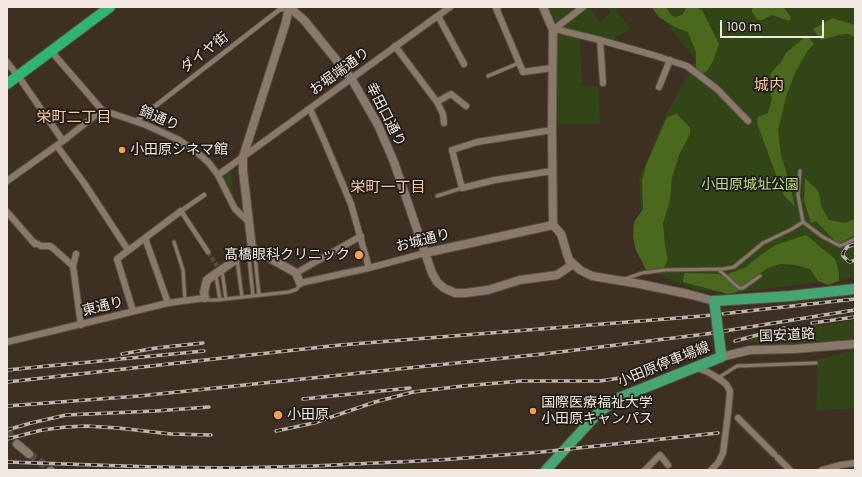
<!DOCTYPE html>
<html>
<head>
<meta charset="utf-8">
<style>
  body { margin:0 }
  #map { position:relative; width:862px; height:477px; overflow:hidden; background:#3d3023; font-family:Poppins,sans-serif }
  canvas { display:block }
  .frame { position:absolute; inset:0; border:8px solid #f2eae2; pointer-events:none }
  .scale { position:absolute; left:720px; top:20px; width:104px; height:18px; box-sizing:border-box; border:2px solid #f2eae2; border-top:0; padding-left:5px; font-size:12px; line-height:14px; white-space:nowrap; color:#f2eae2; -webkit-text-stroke:3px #1f1914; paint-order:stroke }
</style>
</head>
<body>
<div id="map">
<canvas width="862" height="477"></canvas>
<div class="frame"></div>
<div class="scale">100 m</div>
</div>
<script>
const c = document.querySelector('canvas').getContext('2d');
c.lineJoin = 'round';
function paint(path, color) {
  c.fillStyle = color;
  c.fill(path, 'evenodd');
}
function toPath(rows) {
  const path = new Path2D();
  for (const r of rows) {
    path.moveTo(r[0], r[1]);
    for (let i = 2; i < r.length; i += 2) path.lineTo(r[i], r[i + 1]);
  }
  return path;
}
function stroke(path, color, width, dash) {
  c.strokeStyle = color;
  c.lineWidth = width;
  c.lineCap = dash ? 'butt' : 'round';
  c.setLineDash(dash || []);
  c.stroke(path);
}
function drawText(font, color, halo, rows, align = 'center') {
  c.font = font + ' Poppins,"Noto Sans JP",sans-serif';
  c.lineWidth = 3.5;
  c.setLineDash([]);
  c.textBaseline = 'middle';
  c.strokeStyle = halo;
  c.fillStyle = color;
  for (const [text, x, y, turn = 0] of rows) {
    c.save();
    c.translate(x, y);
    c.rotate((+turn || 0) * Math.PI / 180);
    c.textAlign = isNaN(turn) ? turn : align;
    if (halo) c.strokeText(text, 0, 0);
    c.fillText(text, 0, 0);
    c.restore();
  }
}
paint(toPath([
  [549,7,579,7,557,24],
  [586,7,589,7,600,22,611,13,607,7,620,7,616,10,630,28,613,40,561,26],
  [653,7,855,7,855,277,733,293,698,290,674,281,644,267,639,179,666,115,696,60],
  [558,34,580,39,582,86,599,86,600,124,558,124],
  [231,170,234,202,221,177],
  [855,320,855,338,844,341,792,344,746,342,750,340,795,330],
  [853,350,855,358,855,408,816,411,818,359,829,357]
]), '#314517');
paint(toPath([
  [666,7,671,15,675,17,682,15,687,7,695,7,702,10,719,44,713,61,707,71,700,74,696,69,696,53,688,32,675,27,660,18,652,8],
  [755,7,783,7,791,17,790,20,787,20,772,15,762,20,758,20,752,12,752,9],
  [832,18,855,25,855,37,848,34,843,34,821,40,813,29],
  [807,35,814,44,808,50,796,71,787,94,778,130,781,155,790,185,795,207,783,194,757,123,758,117,768,113,772,99,769,85,771,73,781,62,786,53],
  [677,114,690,128,690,134,679,155,672,178,670,200,663,224,665,246,668,259,662,272,653,274,646,270,636,250,633,237,634,222,643,209,642,181,646,165,667,117],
  [805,178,819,192,821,206,829,220,845,223,855,219,855,235,840,243,836,242,816,221,811,223,804,201],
  [806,235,835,259,839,273,839,281,828,285,818,281,810,269,796,265,780,264,768,268,756,276,749,284,737,292,728,294,683,282,684,273,728,274,746,267,758,257,775,245]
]), '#4a691d');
stroke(toPath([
  [208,252,217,266]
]), '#584c40', 4.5, [4.5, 2]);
stroke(toPath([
  [7,431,17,444],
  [29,454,51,470]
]), '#584c40', 8, [8, 4]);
const service = toPath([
  [488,76,519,63],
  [800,171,798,195,803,222,823,237,840,246,855,239],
  [437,196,462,188],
  [174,242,183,270,185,301],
  [251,250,249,258,253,296],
  [252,250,255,257,259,295],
  [237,259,242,297],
  [718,269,739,288,743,288,760,276],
  [222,271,226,299],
  [216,276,220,300],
  [625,279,642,273,665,270,723,269,734,267,763,243,792,229,803,222],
  [205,298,209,300,216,300,289,292,297,289,300,283],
  [718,378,737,366,816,363]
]);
const pedestrian = toPath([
  [136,121,279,10,289,7],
  [204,195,181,211,208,252]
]);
const minor = toPath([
  [498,7,496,8,523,72,552,68],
  [438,16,464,64],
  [553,30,559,30,600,40,653,55,687,66,717,89,748,121],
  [553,30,583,7],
  [600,40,603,83],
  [395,46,437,102,451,94,466,106],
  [51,51,102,110,146,125,179,140,199,154,209,163,218,175,235,209,248,221],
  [7,62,21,80,63,141,7,181],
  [659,87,670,60],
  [437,102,443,114,444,123],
  [310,109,324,140,351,204,369,268],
  [552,130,477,142,452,150,462,188,495,180,552,171],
  [63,141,102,110],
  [57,146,84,183,128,250],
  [218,175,450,7],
  [7,212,35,244],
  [145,238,168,303],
  [32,241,41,246,50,246,54,249,73,266],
  [76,254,73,266,81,325],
  [296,273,361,236],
  [300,283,369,268,425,253],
  [133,311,117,259,181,211],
  [7,342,168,303,205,298],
  [695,367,708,372,718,378,726,384,730,391,728,414,723,453,718,463,711,470],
  [738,418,774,454],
  [778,458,790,470],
  [50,470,51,470],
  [645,470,660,455,668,465],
  [822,470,841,465,855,463]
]);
const tertiary = toPath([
  [289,7,304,20,351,78,378,125,394,162,425,253,432,273,437,282,444,288,455,293,465,293,488,290,520,280,557,275,573,264],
  [543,7,553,30,552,130,553,225,561,234,569,260,580,270,592,276,640,284,688,294,714,301],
  [252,248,243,171,243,157,286,22,289,7],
  [252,248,296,273,300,283],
  [425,253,553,225],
  [205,298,204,292,207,280,252,248],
  [721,357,750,350,794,349,855,344],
  [17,444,29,454]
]);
const primary = toPath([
  [715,307,714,301,790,296,855,289],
  [546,470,599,412,619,398,721,357,721,353]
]);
const trunk = toPath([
  [7,84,110,7]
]);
stroke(service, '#5a4f44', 5);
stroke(pedestrian, '#5a4f44', 6);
stroke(minor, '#5a4f44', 8);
stroke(tertiary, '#5a4f44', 10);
stroke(primary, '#5a4f44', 12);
stroke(trunk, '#5a4f44', 12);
stroke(service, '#88796b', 3);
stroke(pedestrian, '#88796b', 4.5);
stroke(minor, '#88796b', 6);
stroke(tertiary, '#88796b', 8);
stroke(primary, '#45a673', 10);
stroke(trunk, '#2eb576', 10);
const rail = toPath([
  [855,244,847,247,843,253,843,256,848,261,850,262,855,260],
  [812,323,855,317],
  [735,341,784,328],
  [122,354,156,348,203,343],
  [7,370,204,351],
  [7,382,340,345,703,316,855,299],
  [303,399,410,388],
  [7,406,139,396,543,354,706,334,855,310],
  [7,430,31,423,66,415,155,411,209,407],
  [276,431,314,423,375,402,413,392,463,386,521,381,600,381,620,378,642,373,704,352],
  [7,439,42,430,66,427,86,426,118,428,171,434,211,435],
  [7,462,154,467,234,468,313,466,439,460,541,452,718,433]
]);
stroke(rail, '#bfb5ac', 3.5);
stroke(rail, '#1f1914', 2, [6]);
const primaryBridge = toPath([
  [715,307,721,353]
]);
stroke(primaryBridge, '#5a4f44', 12, []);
stroke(primaryBridge, '#45a673', 10);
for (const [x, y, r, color] of [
  [122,150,4,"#f8a14a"],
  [359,255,5,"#f8a14a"],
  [533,411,4,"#f8a14a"],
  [278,415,5,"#f8a14a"]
]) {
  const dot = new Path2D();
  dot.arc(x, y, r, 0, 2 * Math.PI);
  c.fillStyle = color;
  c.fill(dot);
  stroke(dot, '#1f1914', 1.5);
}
drawText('14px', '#f2eae2', '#1f1914', [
  ["ダイヤ街",205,53,-38],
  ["お堀端通り",340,72,-36],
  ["幸田口通り",385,115,63],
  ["錦通り",159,119,23],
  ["お城通り",423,241,-14],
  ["東通り",103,307,-14],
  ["国安道路",787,336,-3],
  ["小田原停車場線",664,365,-22]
]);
drawText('14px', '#f2eae2', '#1f1914', [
  ["小田原シネマ館",130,150],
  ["髙橋眼科クリニック",350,255,"right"],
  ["国際医療福祉大学",541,403],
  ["小田原キャンパス",541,419],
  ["小田原",287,415]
], 'left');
drawText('14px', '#b3e17c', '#1f1914', [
  ["小田原城址公園",750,185]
]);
drawText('15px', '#fdcba0', '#1f1914', [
  ["城内",769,86],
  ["栄町二丁目",74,118],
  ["栄町一丁目",388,188]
]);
</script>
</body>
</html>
